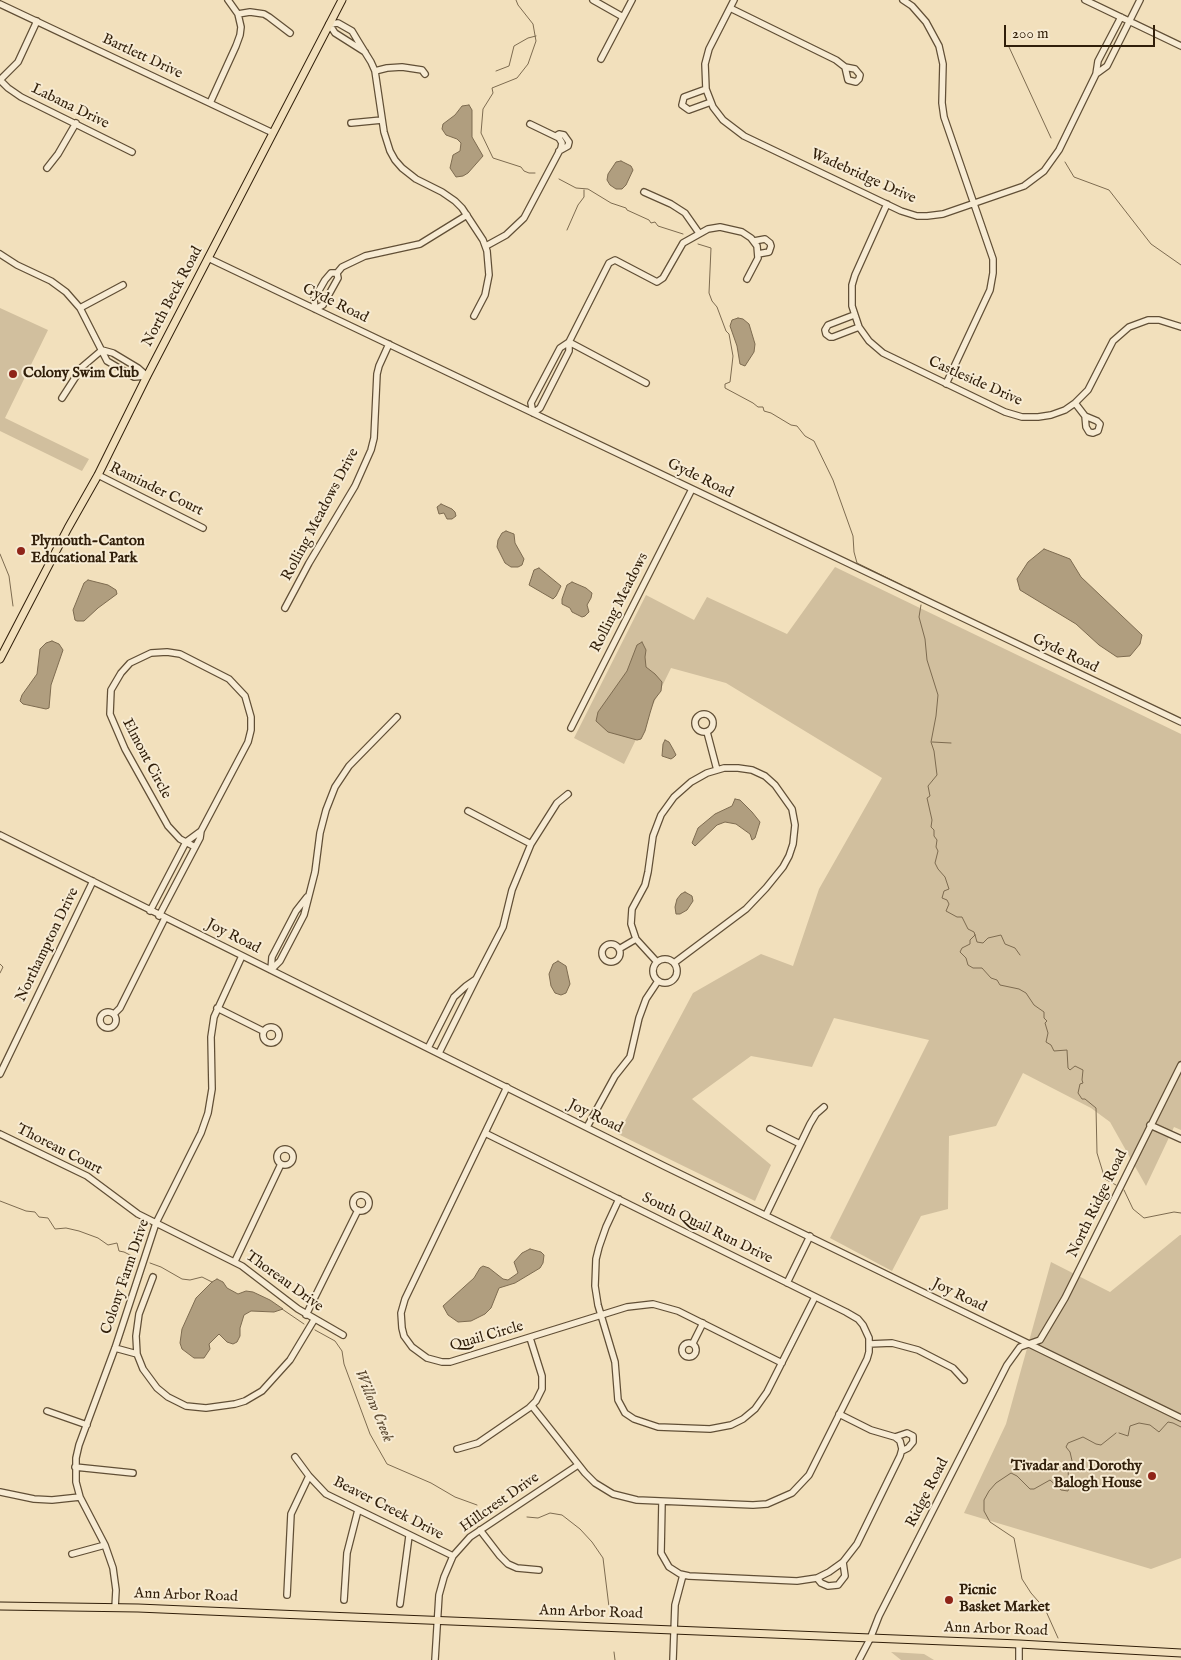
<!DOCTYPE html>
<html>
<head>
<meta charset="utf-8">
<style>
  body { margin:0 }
  #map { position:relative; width:1181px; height:1660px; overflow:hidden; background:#f2e0bc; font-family:"IM FELL English",serif }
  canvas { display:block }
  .scale { position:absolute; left:1004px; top:25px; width:151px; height:22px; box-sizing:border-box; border:2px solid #311f0a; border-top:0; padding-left:6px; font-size:15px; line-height:18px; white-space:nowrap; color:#311f0a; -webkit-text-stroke:4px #f7ebd3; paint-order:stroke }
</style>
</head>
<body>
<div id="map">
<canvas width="1181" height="1660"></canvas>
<div class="scale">200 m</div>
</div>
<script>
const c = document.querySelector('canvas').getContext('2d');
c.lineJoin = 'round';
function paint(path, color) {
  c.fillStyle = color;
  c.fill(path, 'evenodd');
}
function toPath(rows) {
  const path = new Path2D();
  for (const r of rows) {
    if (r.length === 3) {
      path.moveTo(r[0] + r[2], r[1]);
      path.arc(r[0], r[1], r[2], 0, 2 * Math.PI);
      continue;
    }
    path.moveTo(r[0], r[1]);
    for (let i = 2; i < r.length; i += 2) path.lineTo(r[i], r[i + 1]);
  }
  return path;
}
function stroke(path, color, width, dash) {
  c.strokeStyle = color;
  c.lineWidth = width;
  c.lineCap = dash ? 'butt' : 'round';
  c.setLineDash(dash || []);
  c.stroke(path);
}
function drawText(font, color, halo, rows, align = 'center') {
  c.font = font + ' "IM FELL English",serif';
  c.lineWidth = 4;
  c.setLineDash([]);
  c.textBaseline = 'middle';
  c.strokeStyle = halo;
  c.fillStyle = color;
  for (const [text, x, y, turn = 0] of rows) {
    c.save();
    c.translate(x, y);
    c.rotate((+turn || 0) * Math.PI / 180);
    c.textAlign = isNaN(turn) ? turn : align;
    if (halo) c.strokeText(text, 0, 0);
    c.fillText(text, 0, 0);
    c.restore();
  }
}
paint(toPath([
  [0,308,48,330,5,418,89,459,82,471,0,431],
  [835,567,1181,734,1181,1130,1174,1127,1146,1186,1110,1122,1091,1108,1023,1073,996,1126,949,1136,948,1209,921,1216,892,1271,830,1238,929,1040,834,1018,812,1067,751,1056,692,1099,771,1165,755,1201,618,1134,693,993,761,954,793,966,819,889,882,778,726,683,671,668,624,764,574,738,646,595,694,620,707,597,787,634],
  [1180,1235,1181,1235,1181,1558,1151,1569,964,1513,1006,1424,1051,1262,1110,1292],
  [891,1652,924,1654,934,1660,901,1660]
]), '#d1bf9e');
const water = toPath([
  [469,105,472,110,472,137,483,156,468,173,463,176,456,177,450,168,453,155,460,151,461,143,457,139,446,135,442,129,443,124,455,115,462,106,469,105],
  [621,161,631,166,633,170,626,185,622,189,616,189,610,185,607,180,608,174,616,162,621,161],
  [738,318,743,319,749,324,755,344,754,352,745,366,740,364,737,346,730,326,732,320,738,318],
  [441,504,452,509,455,512,456,516,452,519,447,519,444,513,439,514,437,507,441,504],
  [506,531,514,534,515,543,524,559,522,565,518,567,511,567,505,563,497,547,498,540,502,533,506,531],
  [1044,549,1070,559,1081,577,1142,635,1140,644,1130,656,1117,657,1099,645,1076,624,1020,590,1017,579,1028,562,1044,549],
  [539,568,561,586,556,596,553,599,529,585,534,570,539,568],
  [88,580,108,585,116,590,117,594,98,608,84,621,77,621,75,620,73,610,84,583,88,580],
  [572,582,586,588,592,593,591,598,587,605,589,612,585,616,582,617,572,612,570,608,562,604,562,599,567,585,572,582],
  [52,641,59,644,63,650,51,685,49,708,46,709,23,704,20,701,22,695,37,674,40,649,46,643,52,641],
  [642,642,646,650,645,657,646,667,655,674,662,682,661,691,654,700,650,713,645,731,641,739,637,740,608,732,596,721,598,712,627,671,637,645,642,642],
  [665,740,669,742,673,749,676,755,674,757,671,759,662,756,663,744,665,740],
  [735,799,740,800,752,812,760,822,755,838,752,840,750,834,736,824,725,822,717,825,695,846,692,843,698,828,715,814,732,806,735,799],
  [685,892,692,896,693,901,687,910,680,914,676,914,675,907,677,899,681,894,685,892],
  [558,961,566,966,570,984,566,993,561,995,555,993,551,986,549,974,553,964,558,961],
  [530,1249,541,1252,544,1255,543,1263,540,1268,515,1283,499,1288,491,1308,485,1314,471,1321,458,1322,448,1315,443,1306,474,1278,480,1268,483,1266,489,1268,503,1279,508,1280,518,1273,514,1262,522,1253,530,1249],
  [217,1279,223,1282,227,1288,238,1294,246,1291,253,1292,270,1300,283,1309,274,1312,251,1311,244,1315,240,1328,240,1336,237,1342,233,1344,227,1342,219,1334,209,1344,210,1349,204,1358,194,1358,182,1349,180,1343,182,1329,196,1298,212,1282,217,1279]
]);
paint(water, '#b09e7f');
stroke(water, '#7d6b50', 1);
stroke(toPath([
  [516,0,518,5,533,24,536,41,528,64,517,78,492,88,493,93,483,109,481,133,493,158,521,167,524,171,529,173,535,173],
  [1009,47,1051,138],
  [496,71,509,66,514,46,528,38,536,36],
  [1065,162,1074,177,1109,190,1151,244,1181,265],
  [559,179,576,188,588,189,611,203,626,208,627,210,649,220,651,223,655,222,658,226,683,234],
  [567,230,578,205,584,197,584,190],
  [698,244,711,248,709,293,712,301,717,307,726,331,729,334,733,356,732,365,730,382,725,384,725,388,753,403,758,407,763,407,764,411,771,413,791,425,797,426,805,436,814,441,833,480,853,536,854,552,857,563,902,585],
  [0,554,9,576,13,606],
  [909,588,919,593],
  [921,605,919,617,925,639,927,660,938,695,936,716,931,742,934,751,937,775,928,786,930,796,927,798,932,820,931,827,934,830,934,836,937,840,936,847,938,851,935,863,938,869,945,877,949,889,944,891,942,898,947,900,949,904,946,911,957,917,962,917,968,929,974,932,975,935],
  [932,742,951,743],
  [975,935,970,940,970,944,962,948,960,952,966,958,968,965,973,968,982,968,991,978,997,980,1000,985,1019,989,1026,993,1034,1005,1044,1012,1044,1018,1047,1021,1045,1023,1048,1033,1046,1042,1051,1045,1054,1051,1067,1050,1068,1068,1070,1070,1075,1066,1083,1070,1082,1080,1083,1083,1080,1084,1078,1093,1082,1099,1085,1099,1096,1108,1097,1153,1105,1179,1116,1185],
  [975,935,977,942,983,943,988,938,1001,935,1005,944,1015,948,1020,955],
  [0,964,3,967,0,973],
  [1124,1190,1133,1209,1144,1218,1174,1212,1181,1213],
  [0,1201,26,1211,35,1212,39,1217,48,1218,55,1229,66,1228,79,1231,98,1238,108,1245,117,1243,119,1251,124,1252,136,1258],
  [150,1263,161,1267,182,1279,190,1280,202,1277,212,1282],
  [282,1309,304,1324],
  [315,1330,335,1341,342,1351,344,1364,370,1434,387,1464,431,1483,455,1497,477,1505],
  [1119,1433,1128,1436,1130,1426,1139,1423,1150,1425,1159,1432,1168,1422,1173,1423,1181,1427],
  [527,1517,538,1518,550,1513,562,1515,580,1529,592,1542,603,1558,609,1607],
  [1058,1638,1045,1609,1031,1593,1022,1579,1014,1538,990,1522,984,1511,984,1500,989,1491,996,1483,1011,1473,1017,1476,1030,1489,1034,1489,1050,1480,1061,1490,1068,1491,1069,1487,1068,1470,1073,1465,1070,1452,1066,1447,1068,1443,1083,1437,1096,1444,1101,1445,1116,1433],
  [614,1652,615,1660]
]), '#7d6b50', 1);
const minor = toPath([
  [593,0,623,17],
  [734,0,709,49,705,64,706,89,713,107,723,120,744,136,901,211,917,216,927,216,943,214,1024,186,1044,171,1059,150,1096,74,1098,61,1121,17],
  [903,0,912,6,926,22,939,46,943,64,942,103,944,117,993,259,993,273,990,290,946,384],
  [1085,0,1181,46],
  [0,4,273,133],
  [730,8,836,60,845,67,855,69,860,75,859,79,856,82,848,80,845,67],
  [238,14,250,12,264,14,269,17,290,33],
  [365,52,335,33,329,24,338,23,352,31,358,41,371,62,375,71,384,132,390,151,395,160,402,168,416,179,442,192,455,201,462,208,483,240,487,251,489,275,485,295,474,316],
  [601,59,632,0],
  [375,71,387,68,402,67,422,70,425,74],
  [1096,74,1107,66,1140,0],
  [0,80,8,88,21,97,132,152],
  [0,80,18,62,37,21],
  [706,89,684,97,682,105,689,110,711,102],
  [210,103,236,46,240,35,241,27,238,14,228,0],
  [351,123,382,120],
  [556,136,559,134,564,135,569,142,568,146,559,151],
  [47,168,58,154,76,123],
  [644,192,671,204,685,213,699,233],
  [887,204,855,275,852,285,852,306,859,327,869,341,883,353,1005,412,1022,417,1038,417,1051,415,1065,410,1075,403,1088,390,1113,341,1129,327,1148,320,1159,320,1181,327],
  [754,241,765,239,770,243,771,246,769,252,758,254],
  [486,246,506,235,524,218,561,148,562,143,559,138,530,124],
  [0,254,17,265,51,281,66,292,80,308,107,361,134,377,147,376],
  [208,258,1181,722],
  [337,273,338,278,323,305,315,309,314,299,325,280,331,273,337,273,342,267,365,256,420,244,467,215],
  [80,308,123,285],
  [854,315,828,325,825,330,826,334,830,337,833,337,859,327],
  [569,342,569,351,540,408,533,413,531,403,560,348,569,342,609,263,615,260,657,282,663,278,683,243,708,229,720,227,742,232,751,238,757,246,758,258,747,279],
  [569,342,646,383],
  [102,350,113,353,138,368,147,376],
  [62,398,82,367,102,350],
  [1075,403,1085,416,1086,427,1089,432,1093,433,1098,431,1100,424,1097,421,1085,416],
  [98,475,203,528],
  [285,608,309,563,355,486,371,450,374,438,377,374,379,366,389,344],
  [704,723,9],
  [571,728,692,489],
  [707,732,717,770],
  [468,811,531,844],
  [0,835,664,1166,1181,1418],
  [150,911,186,842,201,831],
  [159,916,200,838,201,831,248,742,251,730,251,717,245,696,229,679,180,654,167,652,151,653,130,663,121,673,111,690,110,714,125,749,168,826,180,839,195,847],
  [611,953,9],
  [619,949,636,939],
  [665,971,12],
  [657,962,636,939,631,924,632,909,645,885,648,872,653,836,661,815,674,797,691,782,707,773,724,768,738,768,752,770,765,776,775,785,792,809,795,825,793,844,789,856,783,867,766,888,746,909,674,963],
  [271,970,280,961,304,915,315,872,320,833,326,810,335,787,349,766,397,717],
  [271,970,272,957,296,911,307,897],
  [476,979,503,927,512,890,531,844,557,803,568,794],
  [217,1008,263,1031],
  [108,1020,8],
  [114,1014,120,1008,165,918],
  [271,1035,8],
  [428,1048,454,997,466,986,476,979,439,1053],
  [0,1074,93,881],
  [507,1087,405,1299,401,1313,402,1328,404,1336,412,1347,427,1358,442,1362,450,1362,627,1307,653,1304,678,1311,782,1363],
  [1150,1125,1181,1139],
  [587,1127,615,1076,630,1057,639,1018,646,999,658,981],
  [770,1129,800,1144],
  [485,1133,846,1312,858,1319,863,1325,869,1338,869,1352,867,1359,809,1475,792,1493,767,1504,753,1505,637,1500,613,1494,595,1483,585,1473,532,1406],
  [0,1134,87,1176,138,1214,242,1266,298,1309,343,1335],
  [285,1157,8],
  [361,1203,8],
  [619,1199,606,1227,599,1247,596,1259,595,1286,598,1305,615,1362,618,1400,625,1413,634,1419,658,1427,710,1429,731,1425,743,1419,755,1409,767,1392,815,1297],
  [766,1215,810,1124,816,1114,824,1107],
  [235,1261,281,1164],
  [153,1277,139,1314,136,1336,137,1354,143,1369,157,1388,168,1397,186,1406,206,1408,235,1404,245,1401,262,1391,290,1360,314,1320],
  [787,1283,810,1236],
  [306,1315,358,1210],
  [689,1350,7],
  [693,1343,703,1323],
  [869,1344,892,1343,918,1350,953,1368,964,1380],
  [115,1348,137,1354],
  [47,1411,87,1425],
  [895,1437,907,1433,913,1436,913,1442,908,1448,902,1451],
  [457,1449,478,1443,529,1408,536,1401,542,1389,542,1376,530,1338],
  [295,1457,309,1476,326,1494,453,1556],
  [75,1467,133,1473],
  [0,1492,34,1499,52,1500,80,1497],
  [662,1502,661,1553,669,1567,680,1574,689,1576,797,1581,817,1578,829,1572,843,1562,857,1544,900,1456,902,1449,900,1441,895,1437,871,1430,839,1414],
  [480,1530,500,1556,508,1564,517,1568,539,1570],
  [72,1554,105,1545],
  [817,1578,821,1583,828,1586,838,1585,845,1576,843,1562],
  [287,1595,291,1514,309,1476],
  [344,1600,347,1553,358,1510],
  [400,1604,409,1536],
  [115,1608,116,1590,113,1568,105,1545,80,1497,76,1482,76,1458,79,1445,115,1348,156,1223,201,1133,208,1113,212,1089,211,1037,214,1017,242,956],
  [435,1660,439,1595,444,1577,453,1556,470,1537,578,1465],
  [673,1660,675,1605,683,1575],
  [859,1660,870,1639,879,1616,1007,1365,1020,1347,1040,1340,1065,1298,1181,1065],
  [1019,1660,1019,1644]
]);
const major = toPath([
  [0,659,68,528,98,475,147,376,342,0],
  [0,1606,138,1608,278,1614,1019,1644,1181,1653]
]);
stroke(minor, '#614f36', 8);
stroke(major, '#311f0a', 9);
stroke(minor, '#f7ebd3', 5.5);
stroke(major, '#f2e0bc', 7);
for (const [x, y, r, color] of [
  [13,374,5,"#8f2418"],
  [21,551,5,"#8f2418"],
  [1152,1476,5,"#8f2418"],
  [949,1600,5,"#8f2418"]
]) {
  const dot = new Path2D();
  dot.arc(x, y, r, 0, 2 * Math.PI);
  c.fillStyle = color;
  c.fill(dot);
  stroke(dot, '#f7ebd3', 2);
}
drawText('15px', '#311f0a', '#f7ebd3', [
  ["Bartlett Drive",142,57,25],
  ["Labana Drive",70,107,26],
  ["Wadebridge Drive",863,177,24],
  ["North Beck Road",173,297,-62],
  ["Gyde Road",335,304,26],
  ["Castleside Drive",975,382,24],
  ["Gyde Road",700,479,26],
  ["Raminder Court",156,490,26],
  ["Rolling Meadows Drive",321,515,-62],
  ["Rolling Meadows",620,603,-63],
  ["Gyde Road",1065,654,26],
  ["Elmont Circle",146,759,62],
  ["Joy Road",233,937,27],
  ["Northampton Drive",48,945,-64],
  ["Joy Road",595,1117,26],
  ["Thoreau Court",59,1150,27],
  ["North Ridge Road",1098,1204,-64],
  ["South Quail Run Drive",707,1229,26],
  ["Colony Farm Drive",126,1277,-71],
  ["Thoreau Drive",284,1282,36],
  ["Joy Road",959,1296,26],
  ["Quail Circle",487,1337,-16],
  ["Ridge Road",928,1493,-63],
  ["Hillcrest Drive",500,1503,-35],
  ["Beaver Creek Drive",388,1509,27],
  ["Ann Arbor Road",186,1596,2],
  ["Ann Arbor Road",591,1613,2],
  ["Ann Arbor Road",996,1630,2]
]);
drawText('bold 15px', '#311f0a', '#f7ebd3', [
  ["Colony Swim Club",23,374],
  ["Plymouth-Canton",31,542],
  ["Educational Park",31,559],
  ["Tivadar and Dorothy",1142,1467,"right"],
  ["Balogh House",1142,1484,"right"],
  ["Picnic",959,1591],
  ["Basket Market",959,1608]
], 'left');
drawText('italic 16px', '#5d4b33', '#f7ebd3', [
  ["Willow Creek",373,1406,67]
]);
</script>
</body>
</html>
